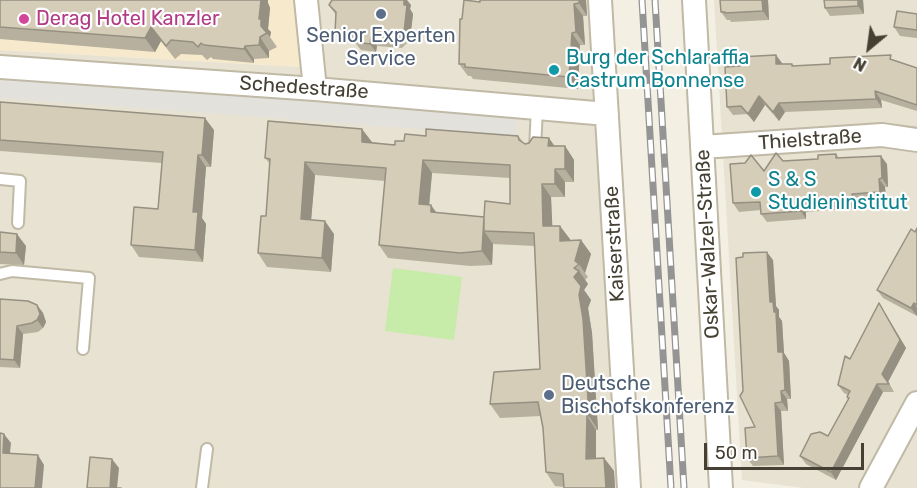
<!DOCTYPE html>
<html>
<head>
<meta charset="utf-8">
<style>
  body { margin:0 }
  #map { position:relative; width:917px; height:488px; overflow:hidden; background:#f3f0e3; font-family:Rubik,sans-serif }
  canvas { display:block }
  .north { position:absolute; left:839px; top:18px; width:60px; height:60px; -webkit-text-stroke:4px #fff; paint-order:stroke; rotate:209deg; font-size:16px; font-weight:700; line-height:24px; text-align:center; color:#454033 }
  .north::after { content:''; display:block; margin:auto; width:21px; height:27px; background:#454033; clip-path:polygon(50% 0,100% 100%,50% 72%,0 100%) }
  .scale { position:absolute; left:704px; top:443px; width:160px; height:27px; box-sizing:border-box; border:3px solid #454033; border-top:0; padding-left:8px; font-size:18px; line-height:21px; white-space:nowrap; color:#454033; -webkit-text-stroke:4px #fff; paint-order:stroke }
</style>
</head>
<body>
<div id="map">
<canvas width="917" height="488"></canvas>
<div class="north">N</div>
<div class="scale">50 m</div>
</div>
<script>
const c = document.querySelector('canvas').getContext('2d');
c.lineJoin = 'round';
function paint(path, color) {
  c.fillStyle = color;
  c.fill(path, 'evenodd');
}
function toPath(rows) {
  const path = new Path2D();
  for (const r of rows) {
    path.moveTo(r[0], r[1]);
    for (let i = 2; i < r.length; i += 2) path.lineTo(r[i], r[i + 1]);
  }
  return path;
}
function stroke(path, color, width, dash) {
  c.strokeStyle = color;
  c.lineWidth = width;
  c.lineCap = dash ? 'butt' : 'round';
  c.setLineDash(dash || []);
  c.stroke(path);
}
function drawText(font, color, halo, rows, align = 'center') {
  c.font = font + ' Rubik,sans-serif';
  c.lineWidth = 4.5;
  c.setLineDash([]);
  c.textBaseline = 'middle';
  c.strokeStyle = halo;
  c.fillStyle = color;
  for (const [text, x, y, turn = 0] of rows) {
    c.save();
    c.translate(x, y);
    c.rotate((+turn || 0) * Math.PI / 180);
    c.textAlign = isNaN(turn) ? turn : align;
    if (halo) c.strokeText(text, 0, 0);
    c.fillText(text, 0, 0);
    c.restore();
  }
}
paint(toPath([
  [294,0,592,0,620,488,0,488,0,50,300,67],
  [714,0,917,0,917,488,804,488,742,480]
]), '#e7e2d1');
paint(toPath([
  [0,0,294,0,301,67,0,50]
]), '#f7e9cc');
paint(toPath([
  [393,268,462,277,454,340,385,331]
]), '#c7eba8');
paint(toPath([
  [0,78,517,117,516,136,0,98]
]), '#e3e1dc');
const service = toPath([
  [535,149,537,108],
  [0,179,20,181,18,223],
  [0,274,12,271,89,278,83,349],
  [202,488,207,449]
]);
const minor = toPath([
  [306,0,315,89],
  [600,0,629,488],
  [694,0,721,488],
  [0,67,315,89,607,114],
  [702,147,882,135,917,140],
  [871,488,917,403]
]);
stroke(service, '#bfb9a5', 14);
stroke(minor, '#bfb9a5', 26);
stroke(service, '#fff', 10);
stroke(minor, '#fff', 22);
const rail = toPath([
  [642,0,671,488],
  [655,0,684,488]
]);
stroke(rail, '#949494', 7);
stroke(rail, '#fff', 4.5, [14]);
paint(toPath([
  [0,0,268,0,268,3,270,8,268,29,271,32,270,37,277,47,269,51,269,58,254,59,254,63,213,59,211,57,207,60,202,55,181,54,175,59,161,41,155,52,0,39],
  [480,0,586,0,587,16,583,16,585,45,580,45,578,89,473,79,471,76,468,76,459,64,462,19,480,2],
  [720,0,768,0,769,20,731,22,730,20,727,20,721,12],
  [824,0,863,0,864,14,830,16,825,8],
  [329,5,411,5,410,9,413,14,410,40,402,48,377,46,376,52,361,50,356,44,341,42,335,34,336,15],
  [917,14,917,38,900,36,894,27],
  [895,61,917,68,917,111,881,100,882,108,785,112,779,121,765,105,754,122,747,114,733,115,727,107,740,66,782,63,782,64,792,64,794,66],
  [0,102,214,130,211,167,206,167,202,218,206,224,203,262,139,257,131,245,158,209,162,163,0,151],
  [426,136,518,136,525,144,565,146,574,160,574,182,565,182,565,197,551,197,552,226,570,239,570,241,581,240,591,254,585,273,588,277,585,280,588,284,584,290,591,300,588,308,592,333,598,430,596,430,596,458,604,458,614,471,615,488,564,488,564,487,555,486,546,472,543,428,541,416,500,418,490,404,540,369,535,246,493,244,492,265,470,266,388,258,379,245,385,181,315,175,311,220,334,234,331,272,267,267,258,253,266,216,270,164,265,158,372,142,395,145,404,141],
  [432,173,510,178,510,204,484,217,436,213,429,205],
  [836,154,839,158,887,164,888,187,885,187,886,201,858,202,858,208,806,212,806,219,767,222,761,214,761,210,739,212,733,203,783,161,818,159],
  [917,228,917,316,883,298,877,290],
  [0,232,26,246,24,265,0,264],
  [773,260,776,306,779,310,779,317,782,321,784,353,789,361,791,399,787,399,788,411,781,411,784,465,753,466,747,458,755,427,743,391],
  [0,299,37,305,43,313,46,322,43,328,38,332,23,334,20,368,0,367],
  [879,303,906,348,888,382,894,392,883,392,836,480,806,464,800,456,828,436,848,399,847,397,848,395,844,393,838,385,850,359]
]), '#b7b09e');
paint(toPath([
  [261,0,268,0,268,3,270,8,268,29,271,32,270,37,261,26,259,19],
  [404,0,407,0,411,5,410,9,413,14,410,40,404,32],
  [579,0,586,0,587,16,579,3],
  [762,0,768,0,769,20,763,11],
  [858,0,863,0,864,14,858,6],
  [574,4,583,16,585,45,576,32],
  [151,27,161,41,155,52,145,38],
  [572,33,580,45,578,89,569,77],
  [260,37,269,51,269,58,259,45],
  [371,37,377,46,376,52,370,44],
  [245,46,254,59,254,63,244,49],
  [776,55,782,63,782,73,776,64],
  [875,91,881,100,882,108,876,99],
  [759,96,765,105,754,122,748,114],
  [779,103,785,112,779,121,773,112],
  [205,118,214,130,211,167,202,155],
  [362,129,372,142,371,156,362,142],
  [549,138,558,151,548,146],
  [565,146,574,160,574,182,565,169],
  [198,155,206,167,202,218,206,224,203,262,195,250,193,212],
  [881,156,887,164,888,187,882,178],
  [423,160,432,173,428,218,419,204],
  [305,162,315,175,310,233,301,219],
  [555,169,565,182,565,197,555,184],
  [879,179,885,187,886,201,880,192],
  [542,184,551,197,553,240,543,226],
  [852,194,858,202,858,208,852,199],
  [800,204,806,212,806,219,801,211],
  [431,205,441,219,431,212],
  [484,217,484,231,493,244,492,265,482,251],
  [325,221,334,234,331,272,322,258],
  [560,226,570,239,570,255,560,241],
  [17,234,26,246,24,265,16,253],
  [581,240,591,254,585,273,579,264,575,261],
  [767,252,773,260,776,306,779,310,779,317,782,321,784,353,789,361,791,399,785,390,778,352,770,302],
  [579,271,588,284,584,290,591,300,588,308,592,333,598,430,589,416,574,277],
  [879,303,906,348,888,382,894,392,882,374],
  [914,303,917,308,917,316,911,308],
  [37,305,43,313,46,322,43,328,37,320],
  [17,326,23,334,20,368,14,360],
  [877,384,883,392,836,480,831,472],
  [781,391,787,399,788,411,782,402],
  [775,403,781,411,784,465,778,456],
  [587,416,596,430,596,473,586,459],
  [4,434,11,443,9,462,3,453],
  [38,455,44,465,42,488,35,488],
  [604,458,614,471,615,488,606,488],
  [112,459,119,468,117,488,110,488]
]), '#959081');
const building = toPath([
  [0,0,261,0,259,19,261,19,261,26,267,33,260,37,259,45,245,46,244,49,204,45,201,43,198,47,193,42,171,40,166,46,151,27,145,38,0,27,0,0],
  [332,0,404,0,404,5,407,5,404,32,396,39,371,37,370,44,355,42,354,35,335,34,336,12,329,5,332,0],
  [464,0,480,2,480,0,579,0,579,3,574,4,576,32,572,33,569,77,465,67,465,64,459,64,460,19,462,19,464,0],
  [720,0,762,0,763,11,725,13,725,12,721,12,720,0],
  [824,0,858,0,858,6,825,8,824,0],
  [897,11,917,14,917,30,894,27,897,11],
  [776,55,776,64,792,64,792,66,830,64,830,58,891,55,890,59,917,68,917,105,875,91,876,99,779,103,773,112,759,96,748,114,741,106,727,107,725,67,740,66,739,57,776,55],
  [0,102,205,118,202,155,198,155,193,212,198,212,195,250,131,245,134,207,158,209,163,152,0,140,0,102],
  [268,121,362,129,362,142,395,145,395,141,404,141,405,134,426,136,426,129,518,136,519,140,525,144,529,143,533,137,549,138,548,146,565,146,565,169,555,169,555,184,542,184,543,226,560,226,560,241,581,240,575,261,579,264,574,268,579,271,574,277,581,286,579,295,583,319,589,416,587,416,586,459,604,458,606,488,564,488,563,474,546,472,543,428,538,402,490,404,494,372,540,369,534,233,484,231,484,217,482,251,460,253,379,245,386,168,305,162,301,219,325,221,322,258,258,253,261,216,266,216,270,159,265,158,268,121],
  [423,160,510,165,510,204,485,201,484,217,431,212,431,205,419,204,423,160],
  [776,153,783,161,818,159,818,155,836,154,836,158,881,156,882,178,879,179,880,192,852,194,852,199,800,204,801,211,761,214,760,202,733,203,730,164,745,163,751,155,764,171,776,153],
  [917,228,917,305,914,303,911,308,877,290,911,229,915,232,917,228],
  [0,232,17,234,16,253,0,252,0,232],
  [767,252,770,302,773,302,774,312,776,312,778,352,783,352,785,390,781,391,782,402,775,403,778,456,747,458,745,428,755,427,740,396,743,391,736,258,743,257,743,253,767,252],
  [0,299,28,301,37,305,40,314,37,320,32,323,17,326,14,360,0,359,0,299],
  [879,303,900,340,882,374,889,384,877,384,831,472,800,456,811,434,820,432,828,436,849,398,847,397,850,391,838,385,845,356,850,359,879,303],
  [0,433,4,434,3,453,38,455,35,488,0,488,0,433],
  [90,457,112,459,110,488,121,488,87,488,90,457]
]);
paint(building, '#d5cdb8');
stroke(building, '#959081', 1.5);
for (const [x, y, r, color] of [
  [381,14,6,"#5c6f8a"],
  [24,19,6,"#d1479c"],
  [554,70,6,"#0f9aa8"],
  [756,192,6,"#0f9aa8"],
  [549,395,6,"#5c6f8a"]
]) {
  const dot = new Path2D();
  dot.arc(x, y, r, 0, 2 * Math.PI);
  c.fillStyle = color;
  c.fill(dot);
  stroke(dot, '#fff', 2);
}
drawText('20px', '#b23c85', '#fff', [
  ["Derag Hotel Kanzler",36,19]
], 'left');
drawText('20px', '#4e5e75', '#fff', [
  ["Senior Experten",381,36],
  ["Service",381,59],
  ["Deutsche",561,384,"left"],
  ["Bischofskonferenz",561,407,"left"]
]);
drawText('20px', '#0d838f', '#fff', [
  ["Burg der Schlaraffia",566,58],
  ["Castrum Bonnense",566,81],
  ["S & S",768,180],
  ["Studieninstitut",768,203]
], 'left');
drawText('20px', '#454033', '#fff', [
  ["Schedestraße",304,88,4],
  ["Thielstraße",810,140,-4],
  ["Kaiserstraße",615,244,-93],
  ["Oskar-Walzel-Straße",708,244,-93]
]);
</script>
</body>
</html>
